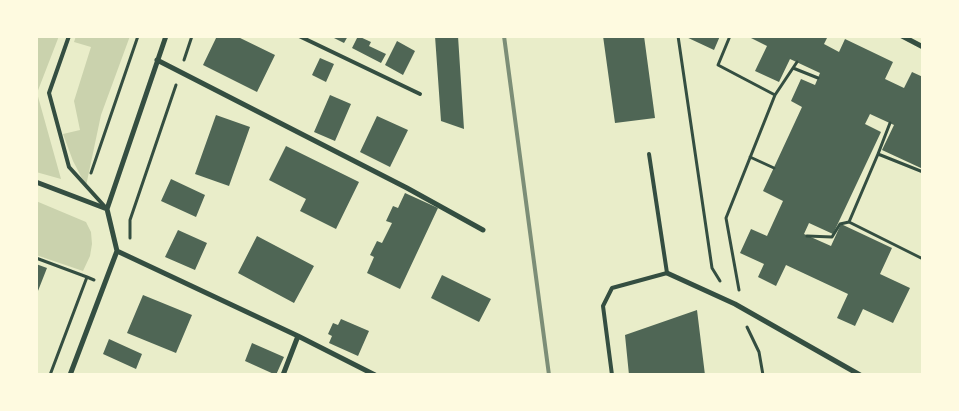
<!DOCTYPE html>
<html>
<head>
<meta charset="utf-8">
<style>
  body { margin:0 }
  #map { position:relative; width:959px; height:411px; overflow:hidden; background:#e9edc9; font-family:Arial,sans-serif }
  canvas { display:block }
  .frame { position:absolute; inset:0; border:38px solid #fefae0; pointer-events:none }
</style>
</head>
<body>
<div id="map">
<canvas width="959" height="411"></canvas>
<div class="frame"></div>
</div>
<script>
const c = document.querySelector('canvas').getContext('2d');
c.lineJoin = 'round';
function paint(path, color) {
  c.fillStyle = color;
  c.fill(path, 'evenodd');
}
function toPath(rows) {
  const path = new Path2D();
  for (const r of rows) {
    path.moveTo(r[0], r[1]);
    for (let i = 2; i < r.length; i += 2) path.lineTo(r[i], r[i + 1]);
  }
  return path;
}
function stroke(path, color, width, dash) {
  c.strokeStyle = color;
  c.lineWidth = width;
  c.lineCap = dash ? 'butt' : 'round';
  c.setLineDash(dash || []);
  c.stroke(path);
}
paint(toPath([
  [36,36,59,36,37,93,61,179,36,172],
  [76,36,130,36,101,115,86,186,73,161,63,134,80,130,74,101,91,47,74,42],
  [36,201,86,222,91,232,92,244,90,256,83,271,36,255]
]), '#cad2ad');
paint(toPath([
  [217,36,236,36,275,55,257,92,203,65],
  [330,36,348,36,344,43],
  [358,36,371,42,369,46,386,54,381,63,352,48],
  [435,36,458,36,464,129,441,121],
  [603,36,644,36,655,118,615,123],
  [684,36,720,36,714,50],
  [747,36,828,36,824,44,839,52,845,39,893,62,885,79,904,88,912,72,923,77,923,169,882,150,894,125,870,114,865,124,881,132,833,234,809,223,804,234,831,246,841,224,892,248,880,274,910,288,893,323,863,309,855,326,837,318,848,294,786,265,776,286,758,277,764,264,740,253,751,229,767,236,783,201,763,191,802,107,791,101,801,79,815,85,820,73,790,59,779,82,755,71,767,46],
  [397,41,415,51,403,75,385,65],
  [320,58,334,64,326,82,312,75],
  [330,95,351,104,335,141,314,132],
  [216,115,250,127,229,186,195,174],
  [377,116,408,130,390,167,360,152],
  [286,146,359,182,336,229,300,211,306,199,269,180],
  [171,179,205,195,196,217,161,201],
  [405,193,438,208,400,289,367,273,374,257,370,255,377,241,382,243,392,223,386,221,393,206,398,208],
  [178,230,207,243,195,270,165,257],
  [257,236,314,266,294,303,238,273],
  [36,264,47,268,36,296],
  [442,275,491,299,479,322,431,298],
  [143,295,192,315,176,353,127,333],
  [697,310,705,375,629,375,625,335],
  [341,319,369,331,358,356,329,343,332,336,328,334,333,323,338,325],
  [109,339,142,354,136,369,103,354],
  [252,343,284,357,276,375,245,361]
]), '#4f6655');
stroke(toPath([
  [678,36,712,268,720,281],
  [730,36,718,65,775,95,726,218,739,290],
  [184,60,192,36],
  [793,68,818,78],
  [775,95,797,62],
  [878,154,890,123],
  [750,157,774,168],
  [923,172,878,154,849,222,923,259],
  [91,173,138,36],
  [807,236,832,237,840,224,849,222],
  [130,238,130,220,176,85],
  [36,258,87,277],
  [747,327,759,352,763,375],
  [50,375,87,277,94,280]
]), '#344e41', 3);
stroke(toPath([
  [69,36,49,93,69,167,107,209],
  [299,36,420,94],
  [612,375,603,306,612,288,667,273,649,154]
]), '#344e41', 4);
stroke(toPath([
  [902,36,923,47],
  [157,60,407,188,483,230],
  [36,182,107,209],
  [117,251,298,336,375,375],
  [667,273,735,304,860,375],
  [70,375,117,251,107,209,166,36],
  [283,375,298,336]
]), '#344e41', 5);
stroke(toPath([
  [504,36,549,375]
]), '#7c8e77', 4);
</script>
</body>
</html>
